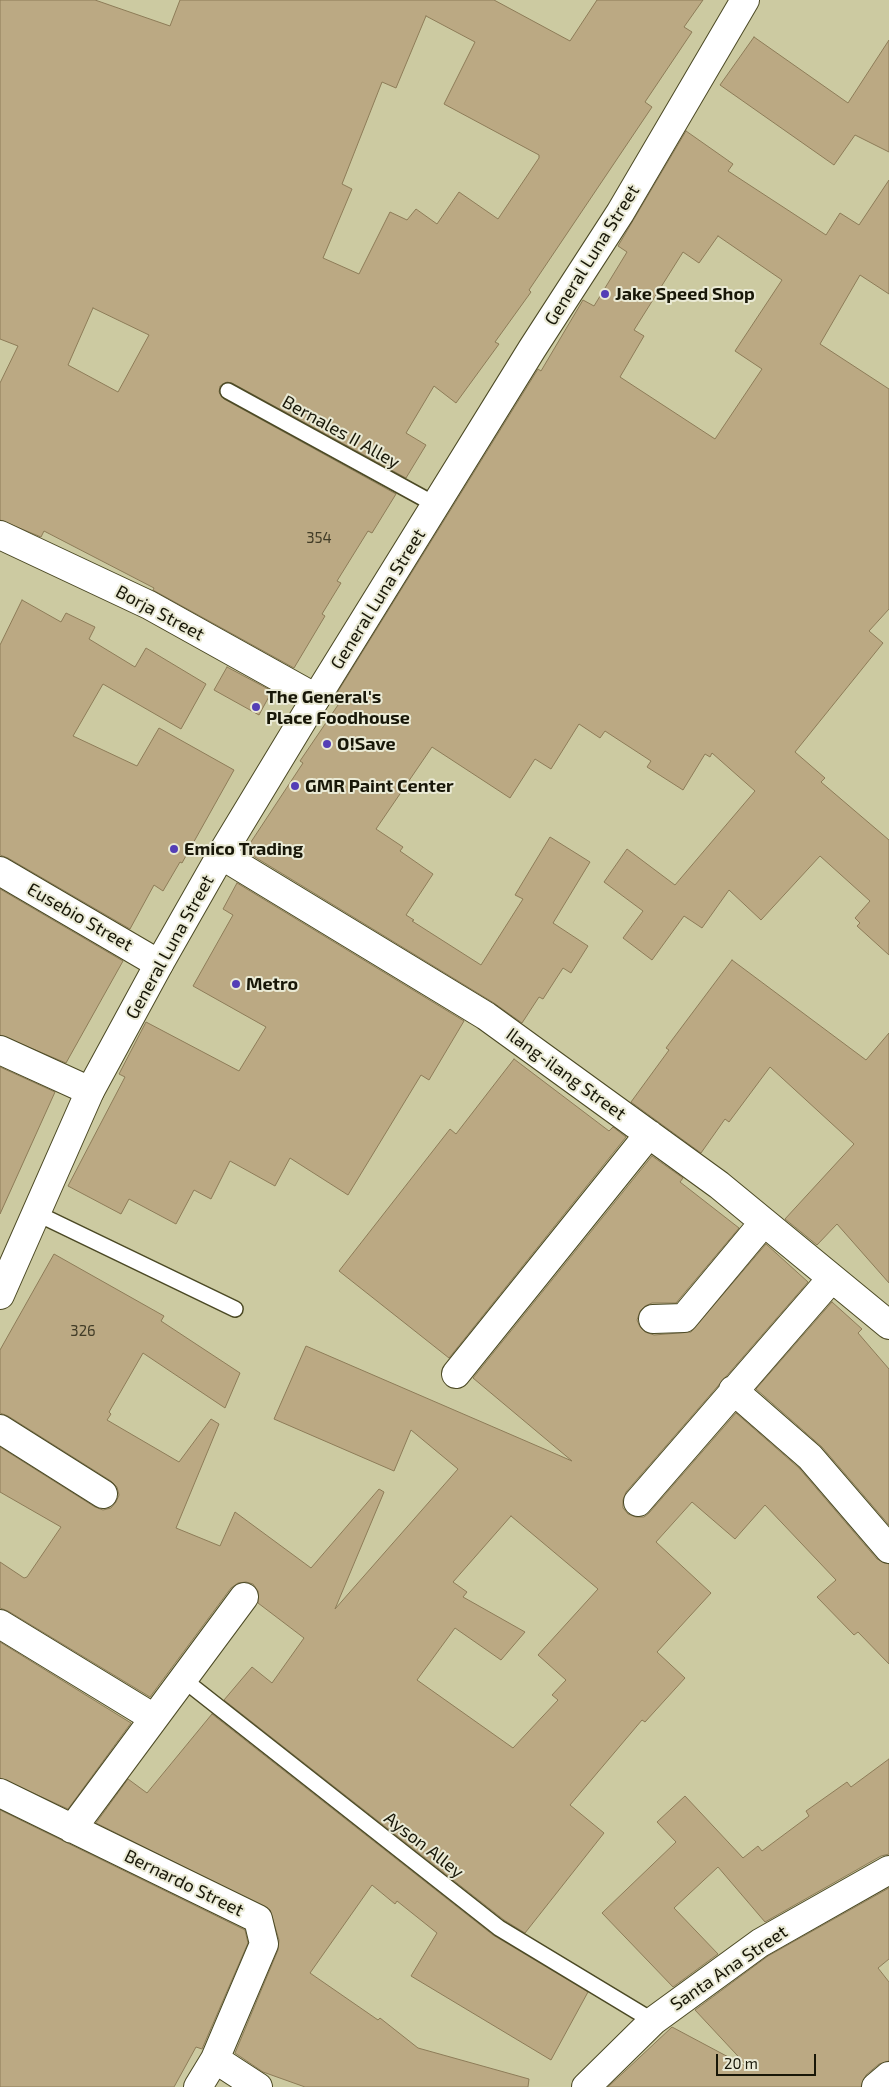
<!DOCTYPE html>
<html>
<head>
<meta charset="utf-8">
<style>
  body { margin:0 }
  #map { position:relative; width:889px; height:2087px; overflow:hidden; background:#cccaa1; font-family:"Exo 2",sans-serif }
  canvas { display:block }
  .scale { position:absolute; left:716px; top:2054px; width:100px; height:22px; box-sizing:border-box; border:2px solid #181708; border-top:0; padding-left:6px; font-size:15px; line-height:18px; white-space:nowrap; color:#181708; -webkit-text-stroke:4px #eaead5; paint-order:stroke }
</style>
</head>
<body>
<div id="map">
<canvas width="889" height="2087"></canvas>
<div class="scale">20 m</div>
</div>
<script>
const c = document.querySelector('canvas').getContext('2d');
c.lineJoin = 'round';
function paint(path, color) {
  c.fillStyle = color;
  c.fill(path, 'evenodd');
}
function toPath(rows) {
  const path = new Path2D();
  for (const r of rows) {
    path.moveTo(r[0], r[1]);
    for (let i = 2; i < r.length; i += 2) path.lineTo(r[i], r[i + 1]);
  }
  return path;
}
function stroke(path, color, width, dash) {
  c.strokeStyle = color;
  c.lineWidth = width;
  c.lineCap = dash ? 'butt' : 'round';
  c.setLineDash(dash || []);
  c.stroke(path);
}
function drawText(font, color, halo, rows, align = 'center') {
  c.font = font + ' "Exo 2",sans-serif';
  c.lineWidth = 4;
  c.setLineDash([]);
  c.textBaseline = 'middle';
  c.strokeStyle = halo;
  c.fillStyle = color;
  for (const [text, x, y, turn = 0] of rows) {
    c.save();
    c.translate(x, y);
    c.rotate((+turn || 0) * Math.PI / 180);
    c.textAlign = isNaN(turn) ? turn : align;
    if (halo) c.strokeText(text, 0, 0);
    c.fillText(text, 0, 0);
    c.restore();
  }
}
const building = toPath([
  [0,0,95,0,170,26,180,0,494,0,570,41,597,0,703,0,684,27,692,32,645,102,652,107,529,290,531,292,495,342,499,344,456,403,434,386,406,433,426,445,406,478,232,383,227,382,220,386,219,392,224,399,396,494,372,533,368,531,337,581,341,583,322,614,325,616,294,668,153,590,154,588,44,531,41,537,0,520,0,383,18,346,0,339,0,0],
  [426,16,475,42,444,104,539,155,539,158,498,219,459,192,437,224,416,209,407,220,390,212,359,274,323,258,352,189,342,184,382,82,396,88,426,16],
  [93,308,149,335,118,392,68,365,93,308],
  [754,37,848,103,889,40,889,152,855,135,834,165,720,85,754,37],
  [686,131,733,164,728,171,826,235,840,213,859,225,889,180,889,294,860,275,820,344,889,389,889,609,869,631,883,643,795,752,825,778,821,782,889,840,889,955,857,926,860,923,855,918,870,901,820,856,761,920,729,890,702,928,684,916,652,960,623,938,643,911,604,882,627,849,675,885,755,791,712,753,710,757,705,754,683,790,647,767,651,761,605,731,600,738,579,724,551,769,535,759,510,798,432,747,376,829,403,847,400,851,433,874,406,915,414,920,412,921,481,965,523,899,515,895,550,837,590,862,553,923,588,946,571,973,563,968,543,999,539,997,522,1023,494,1003,245,851,303,763,300,761,338,705,332,701,538,369,541,371,583,300,594,306,627,252,618,246,686,131],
  [718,236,782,280,735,351,762,369,715,439,620,377,644,336,634,330,683,252,699,263,718,236],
  [22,600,61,622,66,613,95,627,89,639,135,667,146,648,206,684,181,729,103,684,73,736,137,766,159,728,234,770,182,863,180,862,163,891,154,885,130,929,8,858,0,855,0,645,22,600],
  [227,667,272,691,259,715,214,690,227,667],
  [237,883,464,1021,429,1080,421,1075,348,1195,290,1158,275,1186,230,1161,211,1199,194,1190,176,1224,129,1199,121,1214,68,1186,125,1077,119,1074,146,1022,239,1071,266,1027,193,986,233,915,223,909,237,883],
  [0,889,123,961,66,1063,0,1035,0,889],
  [732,960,866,1060,889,1033,889,1283,837,1224,817,1245,785,1219,854,1144,770,1067,729,1122,725,1119,701,1153,631,1102,669,1050,666,1048,732,960],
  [514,1059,609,1131,613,1127,626,1137,449,1358,339,1271,450,1129,456,1134,514,1059],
  [0,1067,55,1092,0,1214,0,1067],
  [652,1156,683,1178,680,1182,739,1228,676,1303,652,1303,645,1306,640,1311,637,1320,640,1327,645,1332,654,1335,691,1332,766,1244,808,1282,626,1492,623,1500,623,1508,628,1514,636,1517,644,1517,649,1513,736,1413,799,1468,877,1559,889,1564,889,1664,858,1632,854,1635,817,1597,836,1580,765,1505,735,1539,692,1502,656,1542,711,1593,657,1652,685,1678,645,1722,642,1720,570,1805,604,1833,525,1933,504,1920,224,1700,252,1667,272,1683,304,1638,258,1603,258,1591,253,1584,246,1582,238,1583,231,1588,150,1697,8,1611,0,1608,0,1562,24,1578,27,1577,61,1527,0,1492,0,1447,95,1507,103,1510,111,1508,116,1502,119,1495,117,1487,111,1481,8,1416,0,1413,0,1350,54,1254,164,1316,161,1321,240,1373,225,1408,143,1353,109,1412,111,1414,107,1420,179,1462,211,1419,219,1424,176,1528,220,1546,235,1512,311,1568,379,1489,384,1492,335,1609,458,1469,411,1430,394,1471,274,1419,306,1346,572,1461,473,1378,652,1156],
  [511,1516,598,1589,538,1655,566,1680,552,1695,558,1700,513,1748,417,1680,455,1628,501,1660,525,1632,463,1597,467,1592,453,1582,511,1516],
  [832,1302,862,1329,858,1333,889,1369,889,1525,822,1447,756,1389,832,1302],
  [0,1642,131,1723,68,1809,0,1778,0,1642],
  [212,1714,493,1935,588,1992,551,2060,411,1976,437,1933,397,1901,395,1904,372,1885,310,1973,378,2020,380,2018,418,2048,529,2079,528,2087,305,2087,263,2072,235,2053,278,1950,279,1940,270,1910,96,1823,128,1779,147,1793,212,1714],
  [889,1759,889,1854,881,1856,765,1922,718,1867,674,1908,718,1954,673,1987,602,1913,676,1842,657,1822,685,1796,743,1858,758,1846,762,1851,809,1816,806,1811,847,1782,851,1787,889,1759],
  [0,1810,245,1930,248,1943,202,2049,196,2047,174,2087,0,2087,0,1810],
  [889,1888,889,1959,878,1968,889,1982,889,2061,879,2064,866,2075,861,2087,608,2087,672,2027,749,2068,695,2010,768,1956,889,1888]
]);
paint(building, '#bba983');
stroke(building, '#8d7c58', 1);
const service = toPath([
  [228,391,436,505],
  [36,1213,235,1309],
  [184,1680,499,1928,653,2021]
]);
const minor = toPath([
  [0,535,149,605,316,698],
  [221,855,486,1016,719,1185,889,1325],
  [0,871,159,964],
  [0,1050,90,1091],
  [653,1319,684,1318,764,1222],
  [456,1374,649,1134],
  [733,1390,810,1457,889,1549],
  [0,1429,103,1494],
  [638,1502,832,1278],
  [0,1624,154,1718],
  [0,1793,258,1919,264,1944,215,2059,198,2087],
  [72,1829,244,1597],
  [215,2059,258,2087],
  [586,2087,653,2021,760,1943,889,1870],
  [876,2087,889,2076]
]);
const secondary = toPath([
  [0,1295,90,1091,159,964,221,855,316,698,532,349,620,213,745,0]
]);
stroke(service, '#4b4924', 18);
stroke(minor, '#4b4924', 30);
stroke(secondary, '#4b4924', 30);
stroke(service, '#fff', 15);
stroke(minor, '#fff', 28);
stroke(secondary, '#fff', 28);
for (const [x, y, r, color] of [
  [605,294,5,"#543eb6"],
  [256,707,5,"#543eb6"],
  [327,744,5,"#543eb6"],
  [295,786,5,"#543eb6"],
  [174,849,5,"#543eb6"],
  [236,984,5,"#543eb6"]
]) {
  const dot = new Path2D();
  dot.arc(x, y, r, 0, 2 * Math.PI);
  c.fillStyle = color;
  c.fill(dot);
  stroke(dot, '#eaead5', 2);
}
drawText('15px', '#413c27', null, [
  ["354",319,538],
  ["326",83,1331]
]);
drawText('18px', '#181708', '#eaead5', [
  ["General Luna Street",592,255,-58],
  ["Bernales II Alley",341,432,29],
  ["General Luna Street",378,599,-58],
  ["Borja Street",160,613,28],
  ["Eusebio Street",80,917,30],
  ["General Luna Street",170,947,-61],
  ["Ilang-ilang Street",566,1074,36],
  ["Ayson Alley",424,1845,38],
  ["Bernardo Street",184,1883,26],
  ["Santa Ana Street",729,1968,-34]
]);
drawText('bold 18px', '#181708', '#eaead5', [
  ["Jake Speed Shop",615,294],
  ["The General's",266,697],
  ["Place Foodhouse",266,718],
  ["O!Save",337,744],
  ["GMR Paint Center",305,786],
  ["Emico Trading",184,849],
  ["Metro",246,984]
], 'left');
</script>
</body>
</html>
